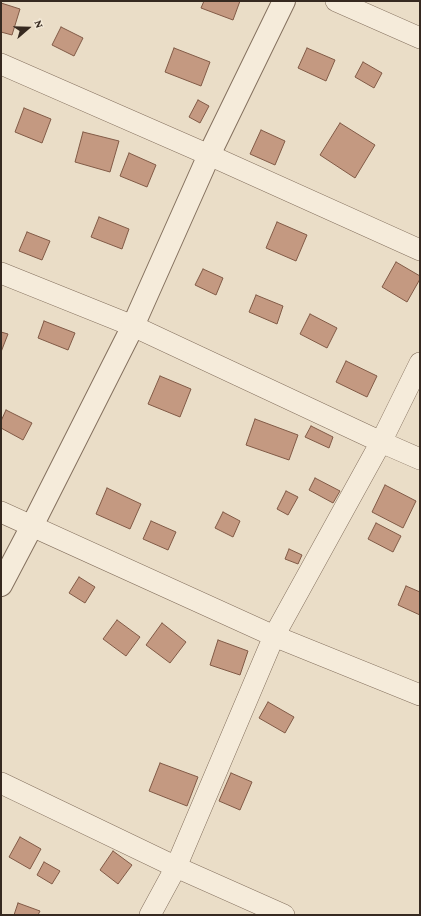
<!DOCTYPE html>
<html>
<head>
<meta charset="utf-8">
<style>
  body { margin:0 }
  #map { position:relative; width:421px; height:916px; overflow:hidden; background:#eaddc7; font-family:"Crimson Pro",serif }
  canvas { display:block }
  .frame { position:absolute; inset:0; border:2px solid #362920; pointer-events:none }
  .north { position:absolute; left:8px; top:8px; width:40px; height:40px; -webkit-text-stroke:3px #f2e8d6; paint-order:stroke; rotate:70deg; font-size:11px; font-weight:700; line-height:16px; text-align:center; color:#362920 }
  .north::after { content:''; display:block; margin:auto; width:14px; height:18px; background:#362920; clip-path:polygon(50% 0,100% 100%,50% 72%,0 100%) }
</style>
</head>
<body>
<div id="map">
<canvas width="421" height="916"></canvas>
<div class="frame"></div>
<div class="north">N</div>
</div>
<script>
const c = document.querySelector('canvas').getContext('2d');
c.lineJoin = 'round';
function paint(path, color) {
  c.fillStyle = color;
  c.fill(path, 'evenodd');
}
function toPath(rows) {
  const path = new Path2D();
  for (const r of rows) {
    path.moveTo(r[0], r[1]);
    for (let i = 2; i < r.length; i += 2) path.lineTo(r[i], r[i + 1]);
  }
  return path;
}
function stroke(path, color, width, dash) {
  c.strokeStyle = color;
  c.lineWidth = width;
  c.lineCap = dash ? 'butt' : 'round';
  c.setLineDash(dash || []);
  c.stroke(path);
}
const building = toPath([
  [204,1,240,1,233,20,201,8,204,1],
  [1,3,20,9,12,35,1,32,1,3],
  [61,27,83,38,74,56,52,45,61,27],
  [174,48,210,62,201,86,165,72,174,48],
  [307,48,335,60,326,81,298,68,307,48],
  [363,62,382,73,374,88,355,77,363,62],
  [198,100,209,106,200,123,189,117,198,100],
  [24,108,51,119,42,143,15,132,24,108],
  [340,123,375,145,355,178,320,155,340,123],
  [261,130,285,141,275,165,250,154,261,130],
  [83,132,119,141,110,172,75,162,83,132],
  [129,153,156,165,147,187,120,176,129,153],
  [99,217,129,229,122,249,91,237,99,217],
  [277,222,307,235,296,261,266,248,277,222],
  [27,232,50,241,42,260,19,251,27,232],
  [396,262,420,276,420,279,407,302,382,287,396,262],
  [203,269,223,278,216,295,195,285,203,269],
  [256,295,283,306,277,324,249,312,256,295],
  [310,314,337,328,327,348,300,334,310,314],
  [44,321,75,333,68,350,38,338,44,321],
  [1,332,8,334,1,352,1,332],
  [346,361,377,376,367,397,336,382,346,361],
  [160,376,191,389,180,417,148,404,160,376],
  [6,410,32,423,23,440,1,428,1,421,6,410],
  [255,419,298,435,289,460,246,445,255,419],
  [311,426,333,437,329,448,305,437,311,426],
  [315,478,340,491,333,503,309,490,315,478],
  [385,485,416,501,403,528,372,512,385,485],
  [107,488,141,504,130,529,96,514,107,488],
  [286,491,298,497,288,515,277,509,286,491],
  [223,512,240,521,233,537,215,528,223,512],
  [151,521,176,532,168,550,143,539,151,521],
  [376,523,401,536,393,552,368,539,376,523],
  [289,549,302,555,298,564,285,559,289,549],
  [79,577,95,587,85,603,69,593,79,577],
  [406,586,420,592,420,615,398,605,406,586],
  [117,620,140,637,126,656,103,639,117,620],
  [162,623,186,642,170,663,146,645,162,623],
  [218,640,248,651,240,675,210,665,218,640],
  [268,702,294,717,285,733,259,718,268,702],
  [160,763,198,777,187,806,149,791,160,763],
  [231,773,252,782,240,810,219,801,231,773],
  [20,837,41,849,30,869,9,857,20,837],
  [113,851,132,865,118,884,100,870,113,851],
  [44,862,60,871,52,884,37,875,44,862],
  [18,903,40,911,38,915,14,915,18,903]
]);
paint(building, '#c49981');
stroke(building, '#815a46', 1);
const minor = toPath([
  [336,1,420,38],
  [1,64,209,155,420,250],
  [1,273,133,326,381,442,420,459],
  [1,512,274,636,420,695],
  [1,783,176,867,284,915],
  [150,915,176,867,274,636,381,442,420,363]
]);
const tertiary = toPath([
  [1,585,32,526,133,326,209,155,284,1]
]);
stroke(minor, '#84705e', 22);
stroke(tertiary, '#84705e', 24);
stroke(minor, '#f5ebda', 21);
stroke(tertiary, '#f5ebda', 22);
</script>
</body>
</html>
